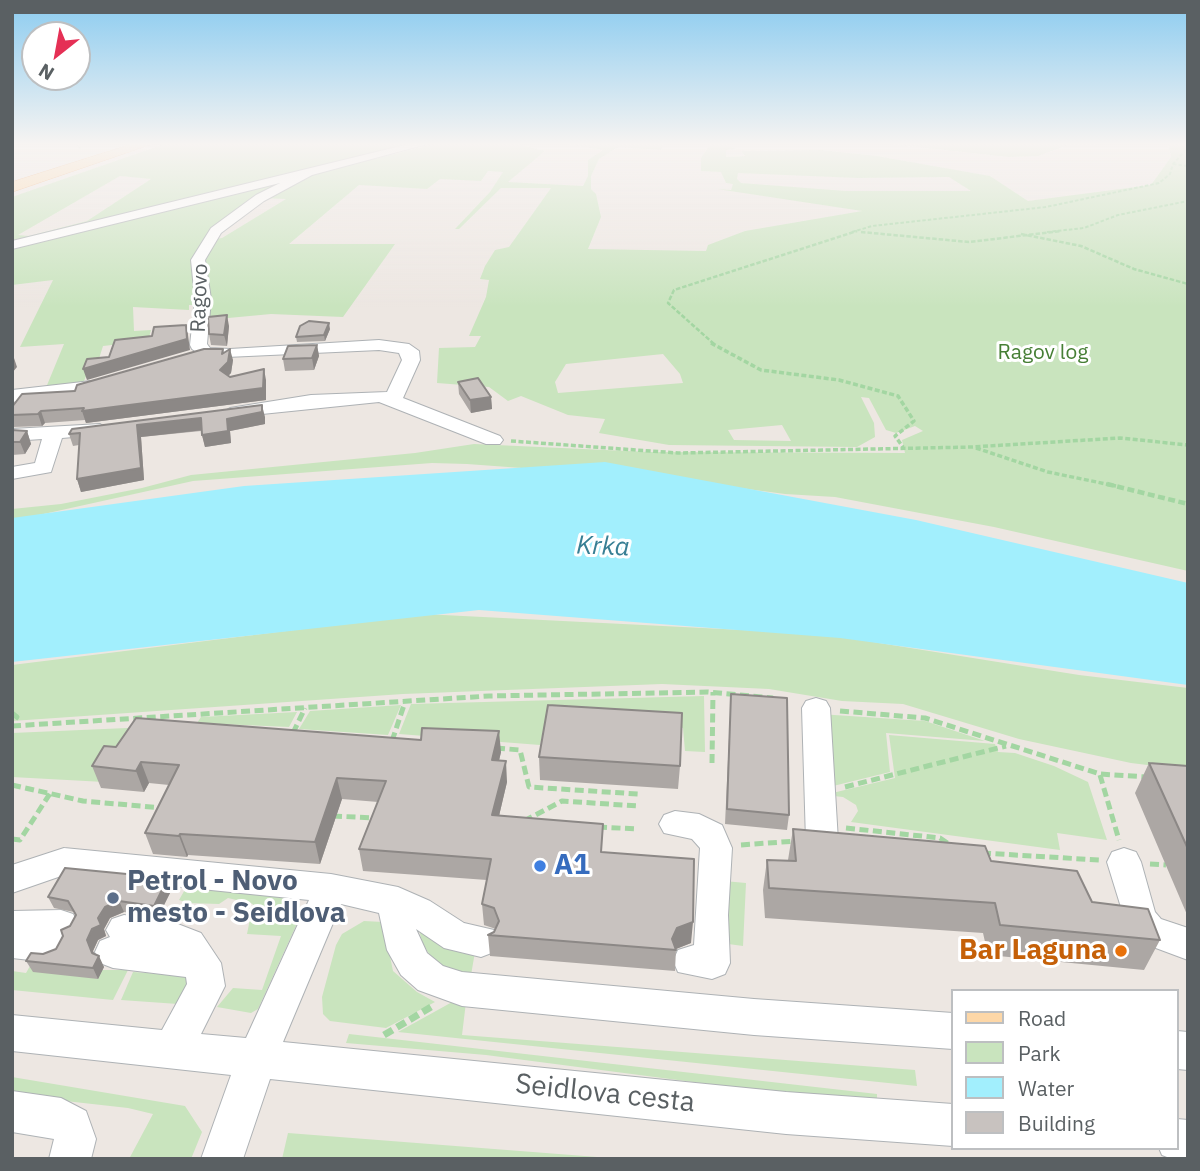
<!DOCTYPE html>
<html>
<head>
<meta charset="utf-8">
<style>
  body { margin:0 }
  #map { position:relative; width:1200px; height:1171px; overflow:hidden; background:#ede7e2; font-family:"IBM Plex Sans",sans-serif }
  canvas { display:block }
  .frame { position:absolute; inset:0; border:14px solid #5a6063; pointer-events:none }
  .legend { position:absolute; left:951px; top:989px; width:228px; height:161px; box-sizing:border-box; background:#fff; border:2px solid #bdbfc1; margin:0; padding:9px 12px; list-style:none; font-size:21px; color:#5a6063 }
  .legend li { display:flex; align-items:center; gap:14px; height:35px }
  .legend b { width:35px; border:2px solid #bdbfc1 }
  .north { position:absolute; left:21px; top:21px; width:70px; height:70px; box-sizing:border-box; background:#fff; border:2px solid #bdbfc1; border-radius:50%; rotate:211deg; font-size:19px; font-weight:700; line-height:28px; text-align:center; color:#5a6063 }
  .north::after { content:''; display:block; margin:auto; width:24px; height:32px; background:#e53055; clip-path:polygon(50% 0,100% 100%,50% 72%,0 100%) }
</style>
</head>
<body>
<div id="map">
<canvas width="1200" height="1171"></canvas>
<div class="frame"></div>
<ul class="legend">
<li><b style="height:9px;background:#fdd7a7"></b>Road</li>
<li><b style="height:19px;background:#c9e4be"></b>Park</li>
<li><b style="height:19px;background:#a2effd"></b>Water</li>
<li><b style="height:19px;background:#c8c2bf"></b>Building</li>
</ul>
<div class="north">N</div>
</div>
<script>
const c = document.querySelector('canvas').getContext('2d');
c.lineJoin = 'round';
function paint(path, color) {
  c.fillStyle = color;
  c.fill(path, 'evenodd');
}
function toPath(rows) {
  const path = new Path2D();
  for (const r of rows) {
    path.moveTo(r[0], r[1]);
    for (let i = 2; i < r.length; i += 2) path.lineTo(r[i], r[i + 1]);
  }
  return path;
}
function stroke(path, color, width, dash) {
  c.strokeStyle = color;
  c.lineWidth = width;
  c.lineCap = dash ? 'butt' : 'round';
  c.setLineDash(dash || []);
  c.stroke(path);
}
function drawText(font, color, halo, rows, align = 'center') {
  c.font = font + ' "IBM Plex Sans",sans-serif';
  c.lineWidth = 6;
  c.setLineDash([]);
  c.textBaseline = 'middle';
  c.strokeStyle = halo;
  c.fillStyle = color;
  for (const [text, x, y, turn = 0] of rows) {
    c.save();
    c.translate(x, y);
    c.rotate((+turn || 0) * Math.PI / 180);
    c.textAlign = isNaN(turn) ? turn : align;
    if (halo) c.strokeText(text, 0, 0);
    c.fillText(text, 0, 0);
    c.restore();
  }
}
paint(toPath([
  [167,143,421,143,12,242,12,197],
  [120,176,151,179,87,221,29,236,18,235],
  [438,143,514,143,545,151,508,182,583,186,588,176,588,160,603,150,561,143,663,143,661,150,618,147,599,159,591,176,591,189,596,194,601,217,588,249,706,251,708,245,745,231,862,211,717,189,731,190,733,184,726,183,721,172,701,171,701,158,711,143,725,143,736,149,726,150,726,157,745,156,741,151,822,150,877,156,990,176,1028,201,1151,185,1171,157,1168,143,1186,143,1188,571,994,527,835,497,785,494,672,479,467,464,432,463,193,481,12,521,12,509,61,504,142,488,191,475,415,453,474,444,649,452,905,453,902,440,923,431,915,426,896,433,886,430,869,398,861,397,874,423,875,437,857,447,669,445,599,433,605,419,568,415,521,396,508,401,489,387,437,383,439,348,475,347,481,336,469,336,486,297,489,280,480,279,485,266,495,250,509,247,551,188,501,188,459,229,455,229,490,192,503,172,488,171,481,181,440,179,427,189,359,185,289,244,395,244,343,317,271,314,207,320,202,260,214,239,222,238,286,199,263,198,314,174],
  [738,173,857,178,949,177,971,191,846,191,741,183,737,179],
  [663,354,680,374,683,383,558,393,555,382,566,364],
  [782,425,791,441,734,440,728,430],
  [880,143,1112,143,1112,144,1068,145,1038,156,1009,157],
  [292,179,204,243,198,305,189,305,189,310,133,307,134,331,151,330,148,341,103,346,96,368,89,369,82,386,45,390,64,344,20,347,53,280,12,285,12,248],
  [423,614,823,634,1079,675,1188,688,1188,770,1131,763,1019,739,903,704,842,701,769,689,662,684,403,694,12,721,12,665],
  [704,696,705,752,685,751,683,728,545,722,540,745,399,734,411,704],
  [401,705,388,735,299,729,310,711],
  [297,712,289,727,197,723,201,717],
  [819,714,925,721,985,741,886,733,890,772,825,788],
  [127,728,147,732,104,782,12,777,12,733],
  [889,735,995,744,998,752,1015,753,1054,766,1088,782,1107,840,1057,833,1060,850,851,822,858,811,856,805,843,797,824,795,895,778],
  [724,881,746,883,743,946,721,943],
  [187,886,283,889,300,904,300,917,258,1009,251,1013,217,1007,233,988,262,990,281,936,247,934,253,904,228,898,219,904,188,903,179,900],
  [364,921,383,922,393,971,417,992,435,1002,386,1028,330,1021,323,1014,322,997,336,945,342,934],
  [419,930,475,952,471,975,446,969,432,958,423,945],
  [30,966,102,970,128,970,113,1000,12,990,12,971,26,973],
  [180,971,194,983,178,1004,121,1000,133,972,177,975],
  [454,1001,466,1002,462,1035,915,1070,917,1086,398,1032],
  [349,1034,877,1094,877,1102,785,1094,486,1055,346,1043],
  [12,1077,185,1106,202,1132,191,1159,129,1159,153,1114,128,1108,12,1095],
  [288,1133,623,1159,282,1159]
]), '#c9e4be');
paint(toPath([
  [605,462,916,520,1188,583,1188,685,840,638,479,610,12,662,12,518,244,486]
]), '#a2effd');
const minor = toPath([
  [413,143,431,143,312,175,264,201,221,233,205,260,211,299,207,344,210,348,230,349,379,340,409,344,419,351,420,360,403,398,500,436,503,440,500,444,486,444,379,402,223,418,220,414,230,408,311,395,387,392,402,360,399,353,379,350,205,358,192,349,190,345,195,299,191,260,211,228,256,195,280,183,12,249,12,241,413,143],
  [109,379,118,384,115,388,12,402,12,390,109,379],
  [100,424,110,430,107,434,62,438,51,472,12,479,12,467,35,463,42,439,12,441,12,429,100,424],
  [816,698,826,701,830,708,838,841,833,850,822,854,811,850,806,841,802,708,806,701,816,698],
  [675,811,699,814,722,825,732,848,728,915,730,963,725,974,712,979,678,972,673,961,678,950,694,945,700,848,692,839,664,833,659,824,664,815,675,811],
  [64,848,331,874,398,887,430,901,464,923,494,930,499,941,494,952,481,957,444,948,416,929,427,953,443,966,462,972,754,999,953,1013,953,1049,754,1035,462,1006,418,990,401,975,387,950,379,913,341,904,283,1042,786,1092,953,1104,953,1146,786,1134,270,1079,243,1159,201,1159,231,1075,12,1051,12,1015,162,1030,187,984,186,977,113,968,100,963,95,952,100,941,110,937,106,930,112,919,124,915,170,921,201,933,221,963,225,986,201,1034,246,1038,309,900,64,875,12,893,12,865,64,848],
  [1124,848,1136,852,1141,862,1155,912,1161,919,1188,928,1188,960,1137,941,1128,930,1107,862,1112,852,1124,848],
  [61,910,73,914,79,925,73,936,63,940,66,946,61,957,48,962,12,958,12,911,61,910],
  [1177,1031,1188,1032,1188,1070,1177,1069,1177,1031],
  [12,1091,61,1098,86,1111,96,1139,91,1159,49,1159,54,1139,12,1132,12,1091],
  [1177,1119,1188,1120,1188,1159,1172,1159,1162,1155,1159,1148,1177,1148,1177,1119]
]);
const major = toPath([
  [135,143,155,143,12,192,12,182,135,143]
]);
stroke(minor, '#aeb2b5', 2);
stroke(major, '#ee9b5a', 1);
stroke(toPath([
  [81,143,77,146,81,148],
  [1173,164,1188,166],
  [852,232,872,226,1046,207,1159,183,1170,174,1173,164,1185,151,1181,143],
  [861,232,866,232],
  [1047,232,1084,228,1118,215,1188,201]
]), '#a3d6a2', 2, [3.5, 2]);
stroke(toPath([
  [861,232,969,242,1061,231],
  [1021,234,1081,246,1134,269,1188,284],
  [714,344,668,303,674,290,857,231]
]), '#a3d6a2', 2.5, [4.5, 2]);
stroke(toPath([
  [711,343,761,370,839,380,898,396,914,421,895,436,903,447],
  [511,441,678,453,972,447,1120,438,1188,445],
  [976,448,1048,472,1116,486]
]), '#a3d6a2', 3.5, [5, 2.5]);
stroke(toPath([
  [1107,484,1188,504]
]), '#a3d6a2', 4.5, [7, 3.5]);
stroke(toPath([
  [840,711,925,718,1100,774,1147,777],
  [12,713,17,717,12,723],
  [12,726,489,696,708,692,773,698],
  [293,733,305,708],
  [392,741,405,702],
  [496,748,520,750,529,787,638,794],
  [712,763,713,692],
  [1100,775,1119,840],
  [12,785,83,801,163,808],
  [845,787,1006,746],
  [333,816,376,818],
  [524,821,562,801,638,806],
  [598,827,638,829],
  [846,828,940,838,950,845],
  [12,839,20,840,51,792],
  [741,845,796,841],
  [982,853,1099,860],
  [1150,864,1166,865]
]), '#a3d6a2', 5, [9, 4.5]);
stroke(toPath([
  [384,1035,431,1007]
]), '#a3d6a2', 7, [10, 5]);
paint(minor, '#fff');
paint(major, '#fdd7a7');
paint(toPath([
  [229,326,227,346,211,345,209,334],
  [330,329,325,341,297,342,296,337],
  [317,345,319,356,314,370,285,371,283,359],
  [223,349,224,353,233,360,231,373,228,376,230,377,266,380,266,400,86,423,85,420,45,423,42,426,12,427,12,407],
  [458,382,491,397,492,409,471,413,459,394],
  [265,417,265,424,230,431,231,443,205,447,201,431,141,437,144,480,81,492,77,479,79,445,73,446,69,434],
  [12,430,27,431,31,444,25,454,12,455],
  [731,694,789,815,787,830,725,824],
  [116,747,501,752,499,761,507,782,499,816,602,852,691,943,676,949,675,971,490,956,488,935,494,932,496,929,484,925,482,904,487,880,363,871,359,849,378,802,342,799,320,864,188,855,187,857,153,854,145,833,169,785,149,783,144,792,101,788,92,766],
  [539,757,680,766,678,789,540,780],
  [1149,763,1188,766,1188,917,1135,793],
  [793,829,991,861,1092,902,1160,940,1144,970,988,955,983,933,765,918,763,890,767,860,788,860],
  [172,889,158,917,124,912,110,918,104,929,106,936,98,940,93,951,104,967,98,979,33,972,26,961,56,949,76,915,74,912,54,908,48,897]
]), '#aca7a4');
paint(toPath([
  [227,315,229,326,227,346,224,335],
  [329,323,330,329,325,341,324,335],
  [186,325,188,335,190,350,87,380,83,369],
  [317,345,319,356,314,370,312,358],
  [230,349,233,360,231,373,222,382,220,370],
  [13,355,17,367,12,373,12,356],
  [264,369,266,380,266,400,86,423,82,411],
  [491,397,492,409,471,413,470,400],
  [262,405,265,417,265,424,230,431,231,443,205,447,202,435,227,419],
  [41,411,45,423,42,426,38,414],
  [201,418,204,430,141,437,144,480,81,492,77,479,137,425],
  [27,431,31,444,25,454,20,442],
  [499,731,501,752,494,781,492,760],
  [506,761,507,782,494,837,492,815],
  [141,762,149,783,144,792,136,771],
  [337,778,342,799,320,864,315,842],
  [180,834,188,855,187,857,179,836],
  [168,878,172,889,158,917,154,906],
  [119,901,124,912,110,918,104,929,106,936,98,940,93,951,96,961,99,956,104,967,98,979,93,968,92,953,87,940,105,907],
  [693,922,691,943,676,949,672,939,677,928]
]), '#8c8886');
const building = toPath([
  [227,315,224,335,209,334,208,317,227,315],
  [309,321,329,323,324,335,296,337,300,326,309,321],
  [186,325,187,339,83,369,87,359,109,357,115,340,152,336,154,327,186,325],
  [317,345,312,358,283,359,288,346,317,345],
  [204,349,223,349,222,354,230,349,228,362,220,370,230,377,264,369,263,388,82,411,84,408,41,411,38,414,12,415,12,407,22,394,75,391,77,385,204,349],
  [478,378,491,397,470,400,458,382,478,378],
  [262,405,262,412,227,419,228,431,202,435,201,418,137,425,141,468,77,479,80,433,69,434,72,429,262,405],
  [12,430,27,431,20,442,12,442,12,430],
  [731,694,787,698,789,815,727,809,731,694],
  [548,705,682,713,680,766,539,757,548,705],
  [136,718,421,740,422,728,499,731,492,760,506,761,492,815,603,824,601,852,694,859,693,922,677,928,672,939,676,950,488,935,494,932,499,921,494,908,482,904,491,859,359,849,386,781,337,778,315,842,180,834,179,836,145,833,179,765,141,762,136,771,92,766,104,746,116,747,136,718],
  [1149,763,1188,766,1188,849,1149,763],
  [793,829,985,846,991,861,1077,871,1092,902,1148,909,1160,940,1000,925,995,903,769,888,767,860,796,861,793,829],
  [65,868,168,878,154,906,119,901,105,907,98,918,101,925,92,929,87,940,92,953,99,956,93,968,26,961,31,953,43,954,56,949,63,936,61,930,70,926,76,915,68,901,48,897,65,868]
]);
paint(building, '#c8c2bf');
stroke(building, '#8c8886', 2);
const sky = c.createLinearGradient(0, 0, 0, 307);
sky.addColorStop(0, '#8cccf0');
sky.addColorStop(0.47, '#f7f4f2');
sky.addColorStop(1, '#f7f4f200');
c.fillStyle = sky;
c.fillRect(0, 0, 1200, 307);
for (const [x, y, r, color] of [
  [540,866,7,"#3f7fe0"],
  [113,898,7,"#5c6f8a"],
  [1121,951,7,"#e8710a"]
]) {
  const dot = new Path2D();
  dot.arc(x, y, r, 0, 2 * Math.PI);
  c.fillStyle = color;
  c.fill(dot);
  stroke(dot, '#fff', 2.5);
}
drawText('21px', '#5a6063', '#fff', [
  ["Ragovo",200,298,-88]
]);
drawText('21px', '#467f35', '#fff', [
  ["Ragov log",1043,353]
]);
drawText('italic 26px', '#387f94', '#fff', [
  ["Krka",603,547,2]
]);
drawText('bold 28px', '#366cbe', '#fff', [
  ["A1",554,866]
], 'left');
drawText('bold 28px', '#4e5e75', '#fff', [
  ["Petrol - Novo",127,882],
  ["mesto - Seidlova",127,914]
], 'left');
drawText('bold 28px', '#c56008', '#fff', [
  ["Bar Laguna",1107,951]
], 'right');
drawText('28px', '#5a6063', '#fff', [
  ["Seidlova cesta",605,1094,6]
]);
</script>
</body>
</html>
